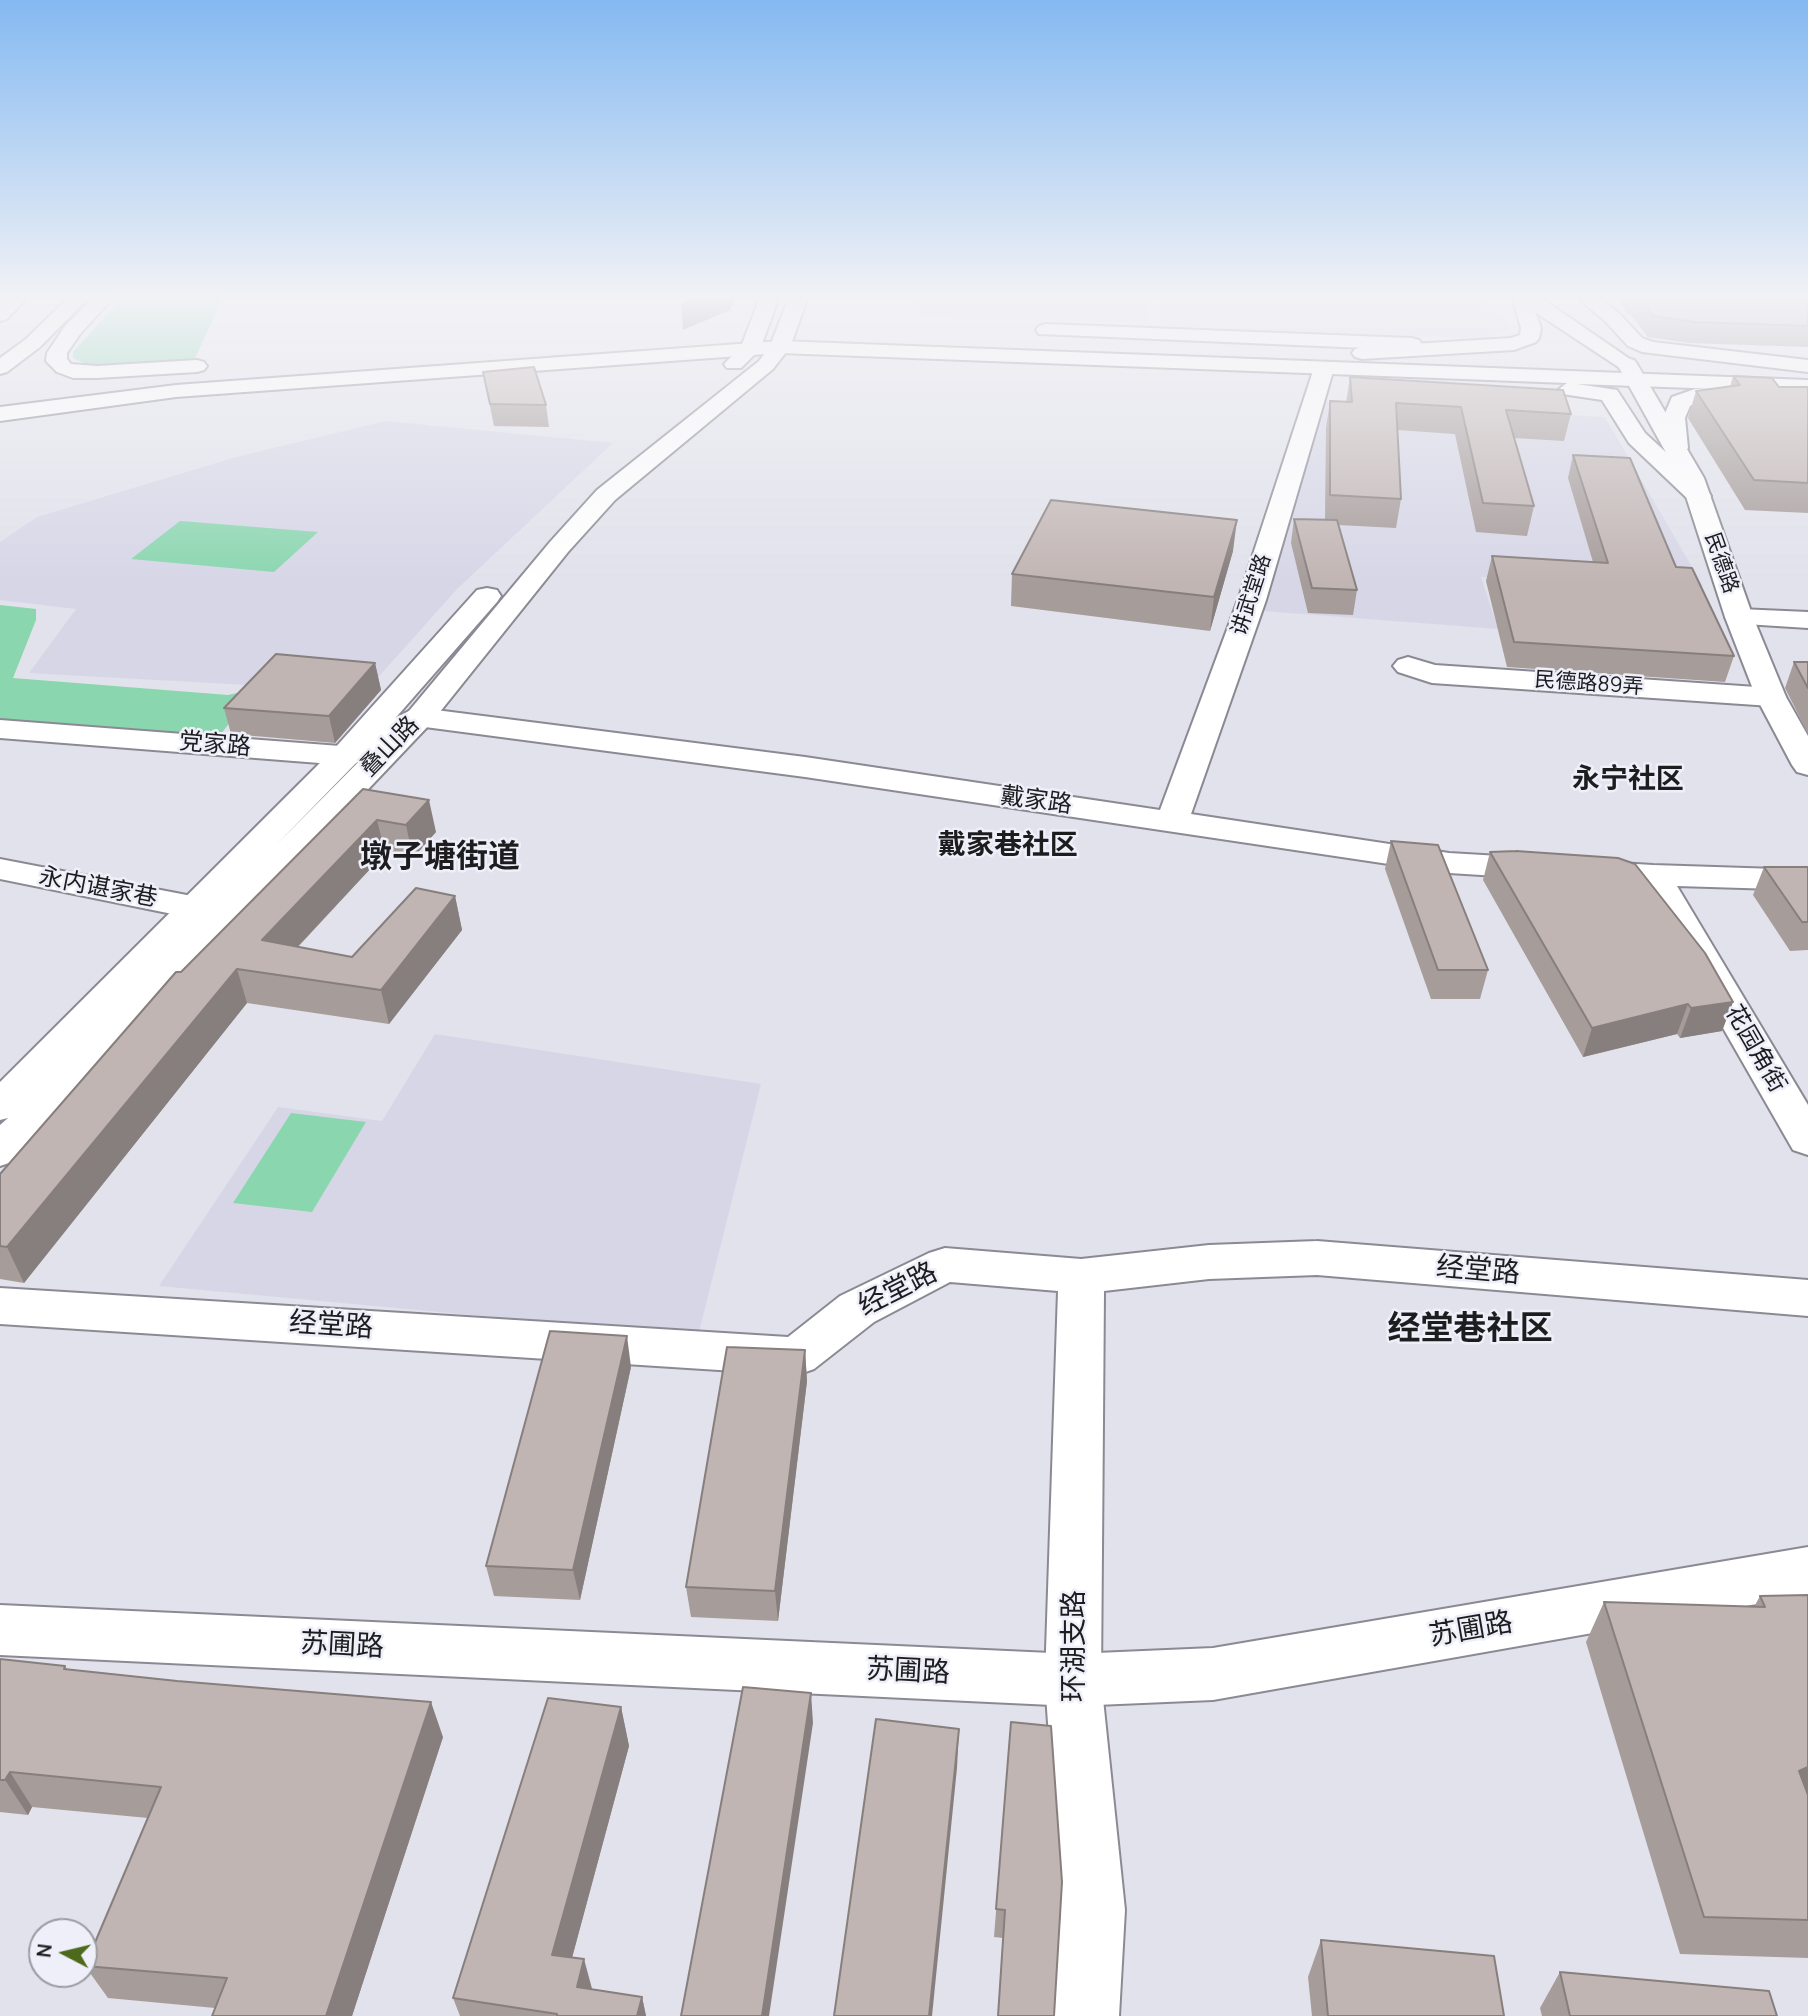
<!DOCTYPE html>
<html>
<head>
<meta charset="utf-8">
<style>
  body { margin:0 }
  #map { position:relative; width:1808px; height:2016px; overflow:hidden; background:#e2e2ec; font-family:Manrope,sans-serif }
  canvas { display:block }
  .north { position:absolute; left:28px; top:1918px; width:70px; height:70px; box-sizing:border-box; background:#efeff9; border:2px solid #9b9ba2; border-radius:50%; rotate:277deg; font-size:19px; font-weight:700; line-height:28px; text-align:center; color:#1d1d20 }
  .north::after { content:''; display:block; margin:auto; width:24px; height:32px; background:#4d691c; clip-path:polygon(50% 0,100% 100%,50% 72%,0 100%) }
</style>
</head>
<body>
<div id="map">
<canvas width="1808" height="2016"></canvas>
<div class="north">N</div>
</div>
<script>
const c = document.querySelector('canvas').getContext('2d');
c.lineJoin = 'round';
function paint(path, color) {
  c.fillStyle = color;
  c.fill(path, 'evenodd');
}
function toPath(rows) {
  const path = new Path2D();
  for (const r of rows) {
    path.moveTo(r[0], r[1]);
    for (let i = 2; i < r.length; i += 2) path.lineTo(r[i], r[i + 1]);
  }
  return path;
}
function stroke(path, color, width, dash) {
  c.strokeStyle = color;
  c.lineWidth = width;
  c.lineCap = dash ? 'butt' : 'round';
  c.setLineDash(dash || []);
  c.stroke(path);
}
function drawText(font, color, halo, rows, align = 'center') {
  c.font = font + ' Manrope,"Noto Sans SC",sans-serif';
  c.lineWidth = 5;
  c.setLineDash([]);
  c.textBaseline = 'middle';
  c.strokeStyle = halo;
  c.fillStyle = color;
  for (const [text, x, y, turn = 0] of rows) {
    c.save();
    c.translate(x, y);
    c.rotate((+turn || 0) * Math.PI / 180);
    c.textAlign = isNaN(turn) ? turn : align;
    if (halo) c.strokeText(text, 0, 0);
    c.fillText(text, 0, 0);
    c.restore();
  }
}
paint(toPath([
  [919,300,1045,304,1045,301,1013,300,1149,300,1150,323,915,316],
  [1159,300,1481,300,1513,328,1484,339,1159,326],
  [1324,402,1605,417,1703,586,1481,577,1498,629,1264,611],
  [386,421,613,443,457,589,373,683,248,685,29,673,76,609,0,600,0,542,37,517,236,457],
  [435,1034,761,1084,698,1336,159,1286,278,1107,382,1121]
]), '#d6d6e7');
paint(toPath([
  [120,300,222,300,194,360,102,366,84,363,73,358,73,352],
  [180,521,318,532,274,572,131,559],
  [0,605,36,609,36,620,13,678,228,695,255,689,218,738,0,722],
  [291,1113,366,1122,312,1212,233,1203]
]), '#8ad6af');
const minor = toPath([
  [1513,300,1544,300,1637,364,1634,368,1627,370,1620,368,1535,312,1541,328,1539,338,1536,342,1514,350,1362,359,1355,357,1352,353,1355,349,1362,347,1511,338,1520,335,1521,328,1513,300],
  [1580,300,1602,300,1619,313,1642,338,1653,342,1808,360,1808,372,1642,352,1628,346,1605,321,1580,300],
  [1324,362,1331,364,1334,368,1266,600,1191,814,1449,853,1653,865,1808,870,1808,890,1677,886,1808,1105,1808,1155,1793,1150,1641,885,1449,873,805,777,425,727,356,763,345,765,0,738,0,720,340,746,409,711,420,708,805,757,1160,810,1238,600,1314,368,1317,364,1324,362],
  [1745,387,1753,388,1756,393,1753,398,1698,402,1690,406,1685,418,1688,448,1684,453,1676,455,1668,453,1664,448,1663,418,1672,397,1695,389,1745,387],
  [1739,609,1808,612,1808,628,1729,623,1725,617,1729,611,1739,609],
  [1408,657,1435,665,1771,688,1782,691,1786,697,1782,703,1771,706,1432,683,1398,672,1393,666,1398,660,1408,657],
  [0,859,197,897,210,900,215,908,210,916,197,919,0,879,0,859],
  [1317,1241,1808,1280,1808,1316,1317,1275,1209,1279,1104,1291,1101,1680,1125,1910,1119,2016,1053,2016,1061,1910,1045,1680,1058,1291,950,1282,874,1322,814,1369,797,1375,0,1324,0,1288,788,1337,840,1296,929,1253,945,1248,1081,1259,1209,1245,1317,1241]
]);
const major = toPath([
  [66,300,86,300,40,347,7,372,0,374,0,358,26,339,66,300],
  [759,300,778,300,760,349,741,368,727,368,724,364,741,347,759,300],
  [788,300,807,300,790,347,773,369,615,500,568,552,431,723,15,1161,0,1166,0,1125,8,1118,0,1120,0,1082,334,749,477,590,487,588,497,590,501,596,497,602,356,763,275,846,409,711,550,542,597,490,759,361,770,346,788,300],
  [1627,358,1634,360,1637,364,1704,478,1753,617,1786,697,1808,736,1808,775,1797,772,1792,765,1756,697,1725,617,1680,478,1617,364,1620,360,1627,358],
  [1808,1547,1808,1595,1213,1700,1073,1706,0,1655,0,1605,1073,1654,1213,1648,1808,1547]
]);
const highway = toPath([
  [4,300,25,300,7,319,0,321,0,305,4,300],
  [91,300,111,300,80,334,67,353,67,359,71,364,97,366,197,360,204,362,207,366,204,370,197,372,97,378,73,378,57,372,46,361,47,353,65,326,91,300],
  [1046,324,1412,338,1419,340,1422,344,1419,348,1412,350,1039,334,1036,330,1039,326,1046,324],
  [780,341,1808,380,1808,392,1577,384,1617,390,1645,433,1708,491,1711,496,1708,501,1699,503,1690,501,1629,443,1602,400,1562,394,1559,389,1567,383,780,353,176,397,0,421,0,407,176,385,780,341]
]);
stroke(minor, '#8b8a94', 4);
stroke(major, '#8b8a94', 4);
stroke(highway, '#8b8a94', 4);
paint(minor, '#fff');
paint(major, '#fff');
paint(highway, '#fff');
paint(toPath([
  [1619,300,1808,300,1808,347,1689,343,1648,337,1630,314,1627,314],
  [483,372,546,405,549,427,494,426],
  [1733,376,1779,387,1808,387,1808,513,1745,510,1688,418,1696,391,1730,387],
  [1350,377,1571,414,1564,441,1514,438,1534,506,1527,536,1476,532,1455,434,1397,430,1401,499,1396,528,1338,525,1357,590,1353,615,1308,613,1291,543,1294,519,1325,520,1326,428,1330,401,1346,402],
  [1573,455,1676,567,1734,656,1725,682,1507,667,1486,581,1492,556,1593,562,1568,478],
  [1233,551,1210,631,1011,606,1012,574],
  [1794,662,1808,662,1808,734,1785,688],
  [375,663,381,690,335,743,231,734,224,708],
  [363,789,436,832,413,858,385,853,298,947,352,957,455,896,462,930,389,1024,247,1003,24,1283,0,1279,0,1174,181,972],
  [1391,841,1488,970,1480,999,1431,999,1385,869],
  [1490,852,1733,1002,1722,1031,1680,1038,1677,1034,1583,1057,1483,880],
  [1764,867,1808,867,1808,950,1790,951,1753,895],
  [805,1350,807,1381,778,1621,691,1617,686,1587],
  [631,1367,580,1600,494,1596,486,1566],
  [1808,1595,1808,1958,1680,1954,1586,1642,1604,1602,1754,1607,1760,1596],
  [0,1659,65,1666,67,1669,443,1737,352,2016,212,2016,215,2008,108,1998,85,1966,148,1818,32,1807,28,1815,0,1812],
  [621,1707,629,1746,572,1958,592,1990,642,1997,646,2016,460,2016,453,1998],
  [1011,1722,1051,1726,1003,1938,994,1937],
  [1321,1940,1504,2016,1312,2016,1308,1977],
  [1560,1972,1777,2016,1542,2016,1540,2008]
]), '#a69c9a');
paint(toPath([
  [690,300,735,300,730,310,683,330,681,304],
  [1237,520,1233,551,1210,631,1214,597],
  [375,663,381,690,335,743,329,716],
  [429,800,436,832,413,858,406,825],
  [377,820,385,853,272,974,262,940],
  [455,896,462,930,389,1024,381,990],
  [237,969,247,1003,24,1283,7,1247],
  [1733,1002,1722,1031,1680,1038,1691,1008],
  [1688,1004,1677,1034,1583,1057,1592,1028],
  [627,1336,631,1367,580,1600,573,1570],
  [805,1350,807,1381,778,1621,775,1591],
  [811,1693,813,1723,769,2016,762,2016],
  [431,1702,443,1737,352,2016,326,2016],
  [621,1707,629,1746,563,1991,552,1955],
  [959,1729,957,1768,932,2016,929,2016],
  [1808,1767,1808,1795,1799,1771],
  [10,1772,32,1807,28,1815,5,1780],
  [584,1959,594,1996,577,1987],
  [642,1997,646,2016,637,2016]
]), '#877f7d');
const building = toPath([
  [1641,300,1808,300,1808,326,1695,322,1653,316,1641,300],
  [534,367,546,405,490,404,483,372,534,367],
  [1733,376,1772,378,1779,387,1808,387,1808,483,1754,480,1696,391,1740,385,1733,376],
  [1350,377,1563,390,1571,414,1506,410,1534,506,1483,503,1461,407,1396,403,1401,499,1330,495,1330,401,1352,402,1350,377],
  [1573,455,1630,458,1676,567,1692,568,1734,656,1514,642,1492,556,1608,563,1573,455],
  [1051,500,1237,520,1214,597,1012,574,1051,500],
  [1294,519,1337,520,1357,590,1312,588,1294,519],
  [276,654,375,663,329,716,224,708,276,654],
  [1794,662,1808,662,1808,688,1794,662],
  [363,789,429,800,406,825,377,820,262,940,352,957,416,888,455,896,381,990,237,969,7,1247,0,1246,0,1174,176,972,181,972,363,789],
  [1391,841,1438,845,1488,970,1438,970,1391,841],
  [1516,851,1618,858,1635,864,1705,953,1733,1002,1691,1008,1688,1004,1592,1028,1490,852,1516,851],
  [1764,867,1808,867,1808,922,1802,922,1764,867],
  [550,1331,627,1336,573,1570,486,1566,550,1331],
  [727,1347,805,1350,775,1591,686,1587,727,1347],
  [1808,1595,1808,1767,1799,1771,1808,1795,1808,1920,1704,1917,1604,1602,1765,1607,1760,1596,1808,1595],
  [0,1659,65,1666,64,1669,177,1681,431,1702,326,2016,212,2016,227,1978,85,1966,161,1787,10,1772,5,1780,0,1780,0,1659],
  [743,1687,811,1693,762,2016,681,2016,743,1687],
  [548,1698,621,1707,552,1955,584,1959,577,1987,642,1997,637,2016,557,2016,557,2014,453,1998,548,1698],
  [876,1719,959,1729,929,2016,834,2016,876,1719],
  [1011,1722,1051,1726,1062,1882,1054,2016,998,2016,1005,1910,996,1909,1011,1722],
  [1321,1940,1494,1956,1504,2016,1328,2016,1321,1940],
  [1560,1972,1769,1991,1777,2016,1570,2016,1560,1972]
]);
paint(building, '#c1b5b3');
stroke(building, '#877f7d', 2);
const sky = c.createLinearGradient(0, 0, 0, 583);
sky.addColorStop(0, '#84b9f1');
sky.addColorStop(0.51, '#f2f2f6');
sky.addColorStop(1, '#f2f2f600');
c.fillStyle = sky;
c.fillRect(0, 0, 1808, 583);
drawText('21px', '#1d1d20', '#efeff9', [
  ["民德路",1721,563,71],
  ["讲武堂路",1252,595,-72],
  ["民德路89弄",1589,684,4]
]);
drawText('24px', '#1d1d20', '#efeff9', [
  ["党家路",215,745,5],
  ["叠山路",390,747,-46],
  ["戴家路",1036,801,8],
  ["永内谌家巷",98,888,11],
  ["花园角街",1755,1049,60]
]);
drawText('bold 28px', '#1d1d20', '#efeff9', [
  ["永宁社区",1628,780],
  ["戴家巷社区",1008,846]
]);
drawText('28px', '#1d1d20', '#efeff9', [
  ["经堂路",1478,1271,5],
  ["经堂路",898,1290,-27],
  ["经堂路",331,1326,4],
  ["苏圃路",1471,1630,-10],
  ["苏圃路",342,1646,3],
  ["环湖支路",1075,1646,-90],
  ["苏圃路",908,1672,3]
]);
drawText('bold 32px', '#1d1d20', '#efeff9', [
  ["墩子塘街道",440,858]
]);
drawText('bold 33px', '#1d1d20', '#efeff9', [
  ["经堂巷社区",1470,1330]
]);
</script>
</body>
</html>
